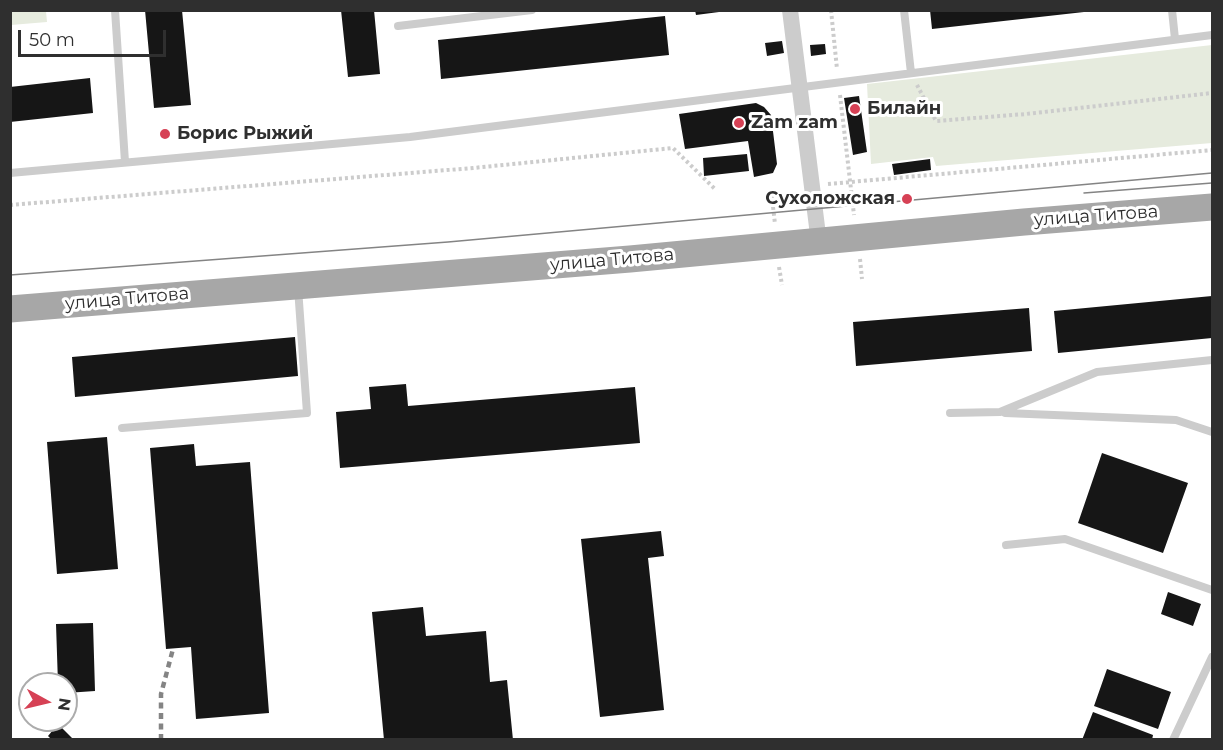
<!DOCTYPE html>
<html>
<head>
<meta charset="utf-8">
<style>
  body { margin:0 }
  #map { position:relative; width:1223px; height:750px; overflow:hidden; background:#fff; font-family:Montserrat,sans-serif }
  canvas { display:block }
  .frame { position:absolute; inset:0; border:12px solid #2f2f2f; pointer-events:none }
  .north { position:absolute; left:18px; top:672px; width:60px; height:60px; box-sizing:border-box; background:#fff; border:2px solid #acacac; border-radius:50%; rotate:98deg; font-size:16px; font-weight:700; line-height:24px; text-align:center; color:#2f2f2f }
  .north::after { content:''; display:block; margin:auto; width:21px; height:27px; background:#d64155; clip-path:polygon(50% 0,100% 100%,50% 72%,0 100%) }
  .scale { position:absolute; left:18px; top:30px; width:148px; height:27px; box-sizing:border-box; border:3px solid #2f2f2f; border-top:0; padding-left:8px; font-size:18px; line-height:21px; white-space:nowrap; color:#2f2f2f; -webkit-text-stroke:4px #fff; paint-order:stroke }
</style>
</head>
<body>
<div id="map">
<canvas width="1223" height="750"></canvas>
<div class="frame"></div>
<div class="north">N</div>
<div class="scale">50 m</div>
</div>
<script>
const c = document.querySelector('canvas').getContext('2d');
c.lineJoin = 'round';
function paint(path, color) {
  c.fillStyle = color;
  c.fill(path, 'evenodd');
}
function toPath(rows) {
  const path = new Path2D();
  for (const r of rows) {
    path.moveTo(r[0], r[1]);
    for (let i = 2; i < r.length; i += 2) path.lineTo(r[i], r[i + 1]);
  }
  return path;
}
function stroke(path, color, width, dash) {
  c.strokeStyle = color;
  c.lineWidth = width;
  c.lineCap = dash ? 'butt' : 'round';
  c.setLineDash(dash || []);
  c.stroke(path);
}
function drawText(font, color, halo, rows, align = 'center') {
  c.font = font + ' Montserrat,sans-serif';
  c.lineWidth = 6;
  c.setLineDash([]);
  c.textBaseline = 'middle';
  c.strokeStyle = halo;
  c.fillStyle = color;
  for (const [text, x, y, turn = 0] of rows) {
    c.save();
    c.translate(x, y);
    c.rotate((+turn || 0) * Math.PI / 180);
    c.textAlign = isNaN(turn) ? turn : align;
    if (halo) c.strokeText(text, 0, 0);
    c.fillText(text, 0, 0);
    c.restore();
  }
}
paint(toPath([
  [11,10,46,11,47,22,11,25],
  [1212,45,1212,143,936,166,933,157,871,164,867,84]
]), '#e6ebde');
paint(toPath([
  [145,10,182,10,191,105,154,108],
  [341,10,374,10,380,74,348,77],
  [695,10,719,10,719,12,696,15],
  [930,10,1084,10,1084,12,932,29],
  [665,16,669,55,441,79,438,40],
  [782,41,784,53,767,56,765,43],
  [825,44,826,54,811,56,810,45],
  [90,78,93,113,10,122,10,87],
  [859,96,867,152,853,155,844,98],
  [756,103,764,107,771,115,777,164,773,173,754,177,748,141,685,149,679,114],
  [747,154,749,171,704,176,703,158],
  [930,159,931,170,894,175,892,164],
  [1212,296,1212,338,1058,353,1054,311],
  [1029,308,1032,351,856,366,853,322],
  [295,337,298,376,75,397,72,357],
  [406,384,408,406,635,387,640,443,340,468,336,412,371,409,369,387],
  [107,437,118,569,57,574,47,442],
  [194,444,196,466,250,462,269,713,196,719,191,647,166,649,150,448],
  [1102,453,1188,483,1163,553,1078,523],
  [661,531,664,556,648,558,664,710,600,717,581,539],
  [1168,592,1201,604,1193,626,1161,614],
  [423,607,426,636,486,631,490,682,507,680,513,740,384,740,372,612],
  [93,623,95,691,66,693,66,684,58,684,56,624],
  [1107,669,1171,692,1158,729,1094,706],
  [1093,712,1153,735,1152,740,1082,740],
  [58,724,74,740,52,740,48,736]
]), '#161616');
stroke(toPath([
  [831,10,837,69],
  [917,85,936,121,1026,114,1212,93],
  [840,95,854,215],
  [828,184,1212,150],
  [771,189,775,224],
  [10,205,473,168,673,148,716,190],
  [860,259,862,279],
  [779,267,782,285]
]), '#ccc', 4, [3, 3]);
stroke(toPath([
  [115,10,125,162],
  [904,10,911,73],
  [1172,10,1175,39],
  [398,26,532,10],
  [10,173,410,137,1212,35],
  [950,413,1000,412,1097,372,1212,360],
  [1005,413,1176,420,1212,432],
  [122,428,307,413,298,288],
  [1006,545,1065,539,1212,590],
  [1173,740,1212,657]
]), '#ccc', 8);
stroke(toPath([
  [790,10,819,243]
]), '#ccc', 16);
stroke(toPath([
  [10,309,630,259,1024,222,1212,207]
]), '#a7a7a7', 27);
stroke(toPath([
  [1084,193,1212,183],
  [10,275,448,242,1212,173]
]), '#848484', 1.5);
stroke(toPath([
  [161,740,161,694,173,649]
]), '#848484', 4.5, [6, 4.5]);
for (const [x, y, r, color] of [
  [855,109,6,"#d64155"],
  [739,123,6,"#d64155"],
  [165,134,6,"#d64155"],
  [907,199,6,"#d64155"]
]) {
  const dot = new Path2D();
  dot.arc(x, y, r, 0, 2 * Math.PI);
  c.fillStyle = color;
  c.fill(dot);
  stroke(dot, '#fff', 2);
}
drawText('bold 18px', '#2f2f2f', '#fff', [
  ["Билайн",867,109],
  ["Zam zam",751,123],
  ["Борис Рыжий",177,134],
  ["Сухоложская",895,199,"right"]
], 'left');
drawText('18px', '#2f2f2f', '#fff', [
  ["улица Титова",1096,216,-4],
  ["улица Титова",612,260,-5],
  ["улица Титова",127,299,-5]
]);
</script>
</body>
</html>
